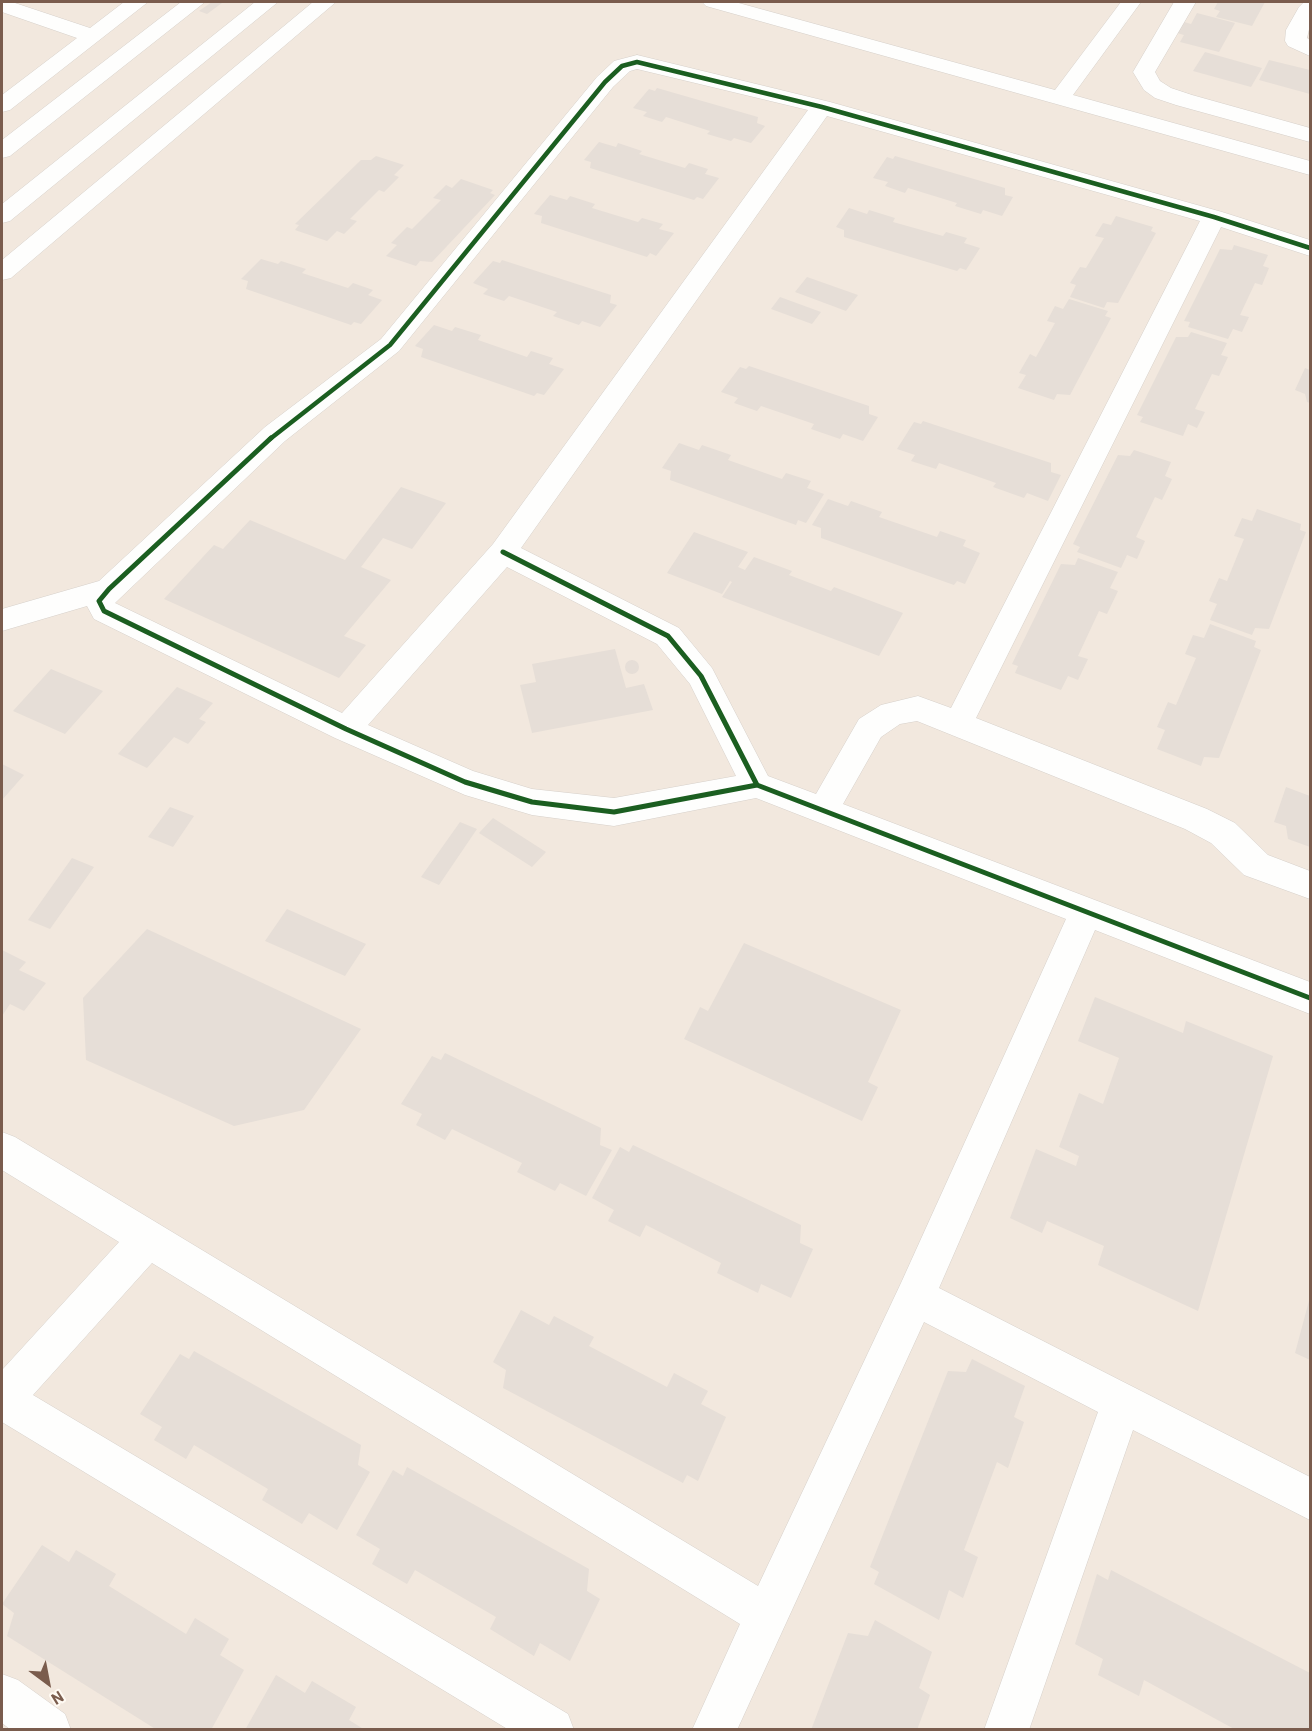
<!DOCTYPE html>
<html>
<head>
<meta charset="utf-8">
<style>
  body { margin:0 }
  #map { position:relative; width:1312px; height:1731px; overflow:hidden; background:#f9f5f0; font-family:Barlow,sans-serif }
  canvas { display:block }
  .frame { position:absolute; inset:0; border:3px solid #7a5c4d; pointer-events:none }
  .north { position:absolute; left:18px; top:1653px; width:60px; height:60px; -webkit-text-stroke:4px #fffaf3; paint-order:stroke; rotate:148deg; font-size:16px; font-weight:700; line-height:24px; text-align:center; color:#7a5c4d }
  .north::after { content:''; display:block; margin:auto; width:21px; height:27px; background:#7a5c4d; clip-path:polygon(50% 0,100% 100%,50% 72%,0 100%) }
</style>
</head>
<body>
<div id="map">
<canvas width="1312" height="1731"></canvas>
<div class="frame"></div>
<div class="north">N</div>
</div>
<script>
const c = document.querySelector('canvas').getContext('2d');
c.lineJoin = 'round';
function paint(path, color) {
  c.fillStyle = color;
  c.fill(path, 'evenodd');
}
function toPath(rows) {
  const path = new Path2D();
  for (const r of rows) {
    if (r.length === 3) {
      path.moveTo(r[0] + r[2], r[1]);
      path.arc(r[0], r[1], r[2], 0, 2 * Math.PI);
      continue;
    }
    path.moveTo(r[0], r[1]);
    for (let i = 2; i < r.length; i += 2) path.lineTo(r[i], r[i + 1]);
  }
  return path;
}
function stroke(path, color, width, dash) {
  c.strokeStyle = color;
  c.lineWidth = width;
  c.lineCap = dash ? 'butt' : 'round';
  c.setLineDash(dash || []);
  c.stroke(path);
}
paint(toPath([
  [2,2,1310,2,1310,1729,2,1729]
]), '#f2e8de');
paint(toPath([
  [212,2,222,3,207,14,199,11],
  [1218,2,1265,2,1252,26,1216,17,1220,11,1214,9],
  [1197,13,1235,23,1219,52,1180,42,1184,35,1177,33,1184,22,1191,24],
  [1205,52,1262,68,1251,87,1193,71],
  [1269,60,1310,70,1310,94,1259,80],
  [657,88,758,117,757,123,765,126,751,143,734,138,731,141,707,134,710,131,666,117,662,122,643,116,647,112,633,108,649,89,655,91],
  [599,142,616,147,618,143,642,151,639,154,685,168,689,163,708,169,705,174,719,178,703,199,697,197,694,200,590,168,591,162,584,160],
  [376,156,404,165,394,175,399,177,384,192,379,190,350,219,357,221,344,234,337,231,327,241,295,230,299,225,295,224,361,160,371,160],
  [895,156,1005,188,1005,195,1013,197,1002,216,983,210,981,214,955,206,957,203,908,188,905,193,885,186,888,182,873,178,887,157,893,159],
  [461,179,493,190,490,193,495,195,432,262,420,261,416,266,386,256,397,245,391,243,407,227,412,229,441,200,433,198,446,185,452,188],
  [550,195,567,200,570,196,595,204,592,208,638,222,642,218,663,224,659,229,674,233,656,256,650,253,647,257,541,223,542,216,534,214],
  [849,208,867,214,869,210,895,218,893,222,943,236,946,232,967,238,964,243,980,248,966,270,960,268,957,271,844,237,844,230,836,227],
  [1116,216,1153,227,1151,231,1156,233,1118,303,1107,302,1104,308,1070,297,1076,285,1070,283,1080,267,1086,268,1104,238,1095,236,1103,223,1111,225],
  [1234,245,1268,255,1263,266,1269,268,1262,285,1255,283,1240,315,1249,317,1242,332,1233,329,1228,339,1188,327,1190,322,1184,321,1220,249,1232,250],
  [261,259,278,264,281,261,306,269,302,273,348,288,353,283,373,290,368,295,382,300,361,324,354,322,351,325,246,289,248,281,241,279],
  [502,260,611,295,610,303,617,305,600,327,582,321,579,325,553,316,557,312,509,296,504,301,483,294,488,289,473,283,493,261,500,263],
  [807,277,858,295,846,311,795,292],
  [780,297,821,312,812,324,771,309],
  [1069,299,1108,311,1105,316,1111,318,1070,395,1057,394,1054,400,1018,388,1026,375,1019,373,1030,354,1036,357,1055,323,1047,321,1055,306,1063,309],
  [434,325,452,331,455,327,481,335,478,340,527,357,531,351,553,358,549,364,564,369,544,395,537,393,534,396,421,357,423,349,415,346],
  [1191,332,1227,343,1221,355,1228,357,1219,376,1212,374,1195,409,1205,412,1197,428,1188,424,1183,436,1140,422,1143,417,1137,415,1176,337,1188,337],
  [749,366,869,406,869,414,878,417,863,441,843,434,840,439,811,429,814,424,761,406,757,411,734,403,738,398,721,392,740,367,746,369],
  [1305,368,1310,370,1310,403,1307,402,1305,394,1295,390],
  [923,421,1051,463,1051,472,1061,475,1048,501,1027,493,1024,498,993,487,996,483,939,463,936,469,911,461,915,455,897,449,914,422,921,424],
  [679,443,699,450,702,445,731,455,728,460,782,479,786,473,811,481,807,488,824,494,806,523,798,520,796,525,670,480,671,471,662,468],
  [1134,450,1171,462,1165,476,1172,479,1162,500,1155,497,1136,537,1145,541,1137,559,1127,555,1121,568,1077,552,1080,547,1073,544,1118,455,1130,456],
  [401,487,446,503,412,549,383,538,361,567,391,580,344,636,366,645,339,678,164,599,214,545,223,549,250,520,345,560],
  [828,499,848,506,851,501,882,512,879,517,937,537,940,531,966,540,963,546,980,553,965,584,957,581,954,585,821,538,821,528,812,525],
  [1257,509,1301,524,1300,530,1306,532,1269,629,1255,628,1252,635,1210,620,1217,604,1209,601,1219,578,1227,581,1244,539,1234,536,1242,518,1252,521],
  [694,532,748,552,738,567,745,570,754,557,792,571,789,575,831,591,834,587,903,613,879,656,722,597,732,582,730,581,722,594,667,573],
  [1078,558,1118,572,1110,588,1118,591,1107,614,1099,611,1078,656,1088,659,1078,680,1068,676,1061,690,1015,673,1018,666,1012,664,1061,564,1075,565],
  [1210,624,1256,641,1254,647,1261,650,1219,758,1204,757,1201,766,1157,749,1165,730,1157,727,1168,702,1176,705,1196,658,1185,654,1193,635,1204,638],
  [615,649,626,688,644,684,653,710,532,733,520,685,536,682,532,664],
  [632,667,7],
  [51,669,103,691,65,734,13,711],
  [177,687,213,703,199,719,206,722,188,744,174,737,147,768,118,754],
  [2,764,24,775,2,800],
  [1286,787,1310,796,1310,847,1288,839,1286,826,1274,822],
  [170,807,194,816,173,847,148,837],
  [493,818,546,852,532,867,479,833],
  [460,822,477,829,439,885,421,877],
  [72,858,94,867,50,929,28,920],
  [287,909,366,944,345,976,265,941],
  [147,929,361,1029,304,1110,234,1126,86,1060,83,998],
  [744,943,901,1010,868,1082,878,1087,862,1121,684,1039,700,1007,708,1011],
  [2,950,26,962,19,970,46,983,24,1011,10,1004,2,1016],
  [1095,997,1183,1033,1186,1021,1273,1056,1198,1311,1098,1265,1104,1246,1047,1221,1042,1233,1010,1218,1036,1149,1076,1166,1079,1156,1059,1147,1079,1093,1103,1104,1119,1058,1078,1041],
  [445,1053,601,1128,600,1145,612,1150,586,1196,560,1183,555,1191,517,1172,522,1163,452,1129,445,1140,416,1125,422,1114,401,1104,432,1056,441,1060],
  [633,1145,801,1225,800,1243,813,1249,791,1298,761,1284,758,1293,717,1273,721,1263,646,1225,640,1237,608,1221,614,1210,592,1198,620,1147,629,1152],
  [1310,1297,1310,1360,1295,1353],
  [521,1310,549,1325,554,1316,594,1337,589,1346,667,1387,674,1373,708,1391,701,1404,726,1417,698,1481,687,1475,683,1483,503,1388,506,1370,493,1362],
  [194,1351,361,1445,358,1465,370,1472,337,1530,309,1513,302,1524,262,1500,268,1489,194,1445,186,1459,154,1440,162,1427,140,1414,180,1354,189,1359],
  [972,1359,1025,1386,1014,1417,1024,1422,1008,1468,997,1462,964,1550,978,1557,963,1598,949,1590,939,1620,874,1584,879,1572,870,1567,948,1371,966,1372],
  [407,1467,589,1569,587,1591,600,1599,570,1661,540,1643,534,1656,490,1629,496,1617,415,1570,407,1584,372,1564,380,1549,356,1535,393,1470,403,1476],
  [42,1545,69,1562,76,1550,116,1574,109,1586,186,1634,195,1618,229,1639,220,1655,244,1670,211,1730,157,1730,7,1636,14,1613,2,1604],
  [1111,1570,1310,1673,1310,1730,1236,1730,1144,1680,1139,1696,1098,1675,1103,1659,1075,1644,1097,1574,1108,1580],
  [875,1620,932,1652,919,1688,930,1695,917,1730,811,1730,848,1633,868,1636],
  [276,1675,305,1693,312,1681,356,1707,349,1720,365,1730,245,1730]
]), '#e6ded7');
const minor = toPath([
  [2,2,12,2,90,28,124,2,148,2,10,110,2,112,2,95,77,38,2,12,2,2],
  [181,2,205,2,10,156,2,158,2,140,181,2],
  [255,2,278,2,10,221,2,223,2,204,255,2],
  [313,2,336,2,11,278,2,280,2,260,313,2],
  [702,2,735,2,1055,90,1121,2,1141,2,1073,95,1310,161,1310,175,706,6,702,2],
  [1174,2,1196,2,1155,72,1160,81,1171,88,1192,95,1310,128,1310,142,1176,105,1155,98,1144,90,1133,72,1174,2],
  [1310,2,1310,25,1307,38,1310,40,1310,56,1288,46,1285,41,1286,30,1299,7,1303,3,1310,2],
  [637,55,830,102,1222,212,1310,240,1310,256,1221,227,976,718,1207,809,1235,823,1268,855,1310,871,1310,899,1244,875,1211,843,1185,829,917,721,900,724,881,737,843,804,1310,982,1310,1014,1095,930,939,1288,1310,1477,1310,1520,1133,1430,1029,1730,984,1730,1098,1412,924,1322,737,1730,692,1730,740,1624,152,1263,33,1395,568,1714,574,1730,509,1730,2,1422,2,1370,119,1242,2,1170,2,1132,15,1137,758,1586,901,1283,1066,919,756,798,614,826,532,815,465,795,335,738,94,619,87,606,2,631,2,609,99,581,265,427,381,339,597,77,614,61,637,55],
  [637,69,808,110,493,544,342,713,115,603,285,441,399,351,613,87,630,71,637,69],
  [827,116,1200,221,951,708,918,696,881,705,859,719,816,794,768,776,712,668,679,628,521,548,827,116],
  [507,567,657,644,690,684,736,776,614,798,532,789,473,771,368,725,507,567],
  [2,1674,18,1680,65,1714,71,1730,11,1730,2,1723,2,1674]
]);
stroke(minor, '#d7d1cb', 1);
paint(minor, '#fefefd');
stroke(toPath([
  [270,439,390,345,605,82,622,66,637,62,822,107,1214,217,1310,248]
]), '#1b5e20', 4.5);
stroke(toPath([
  [271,438,109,589,99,601,104,611,346,729,465,782,532,802,614,812,757,785],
  [503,552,668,636,701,676,757,785,1310,998]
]), '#1b5e20', 5);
</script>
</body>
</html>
